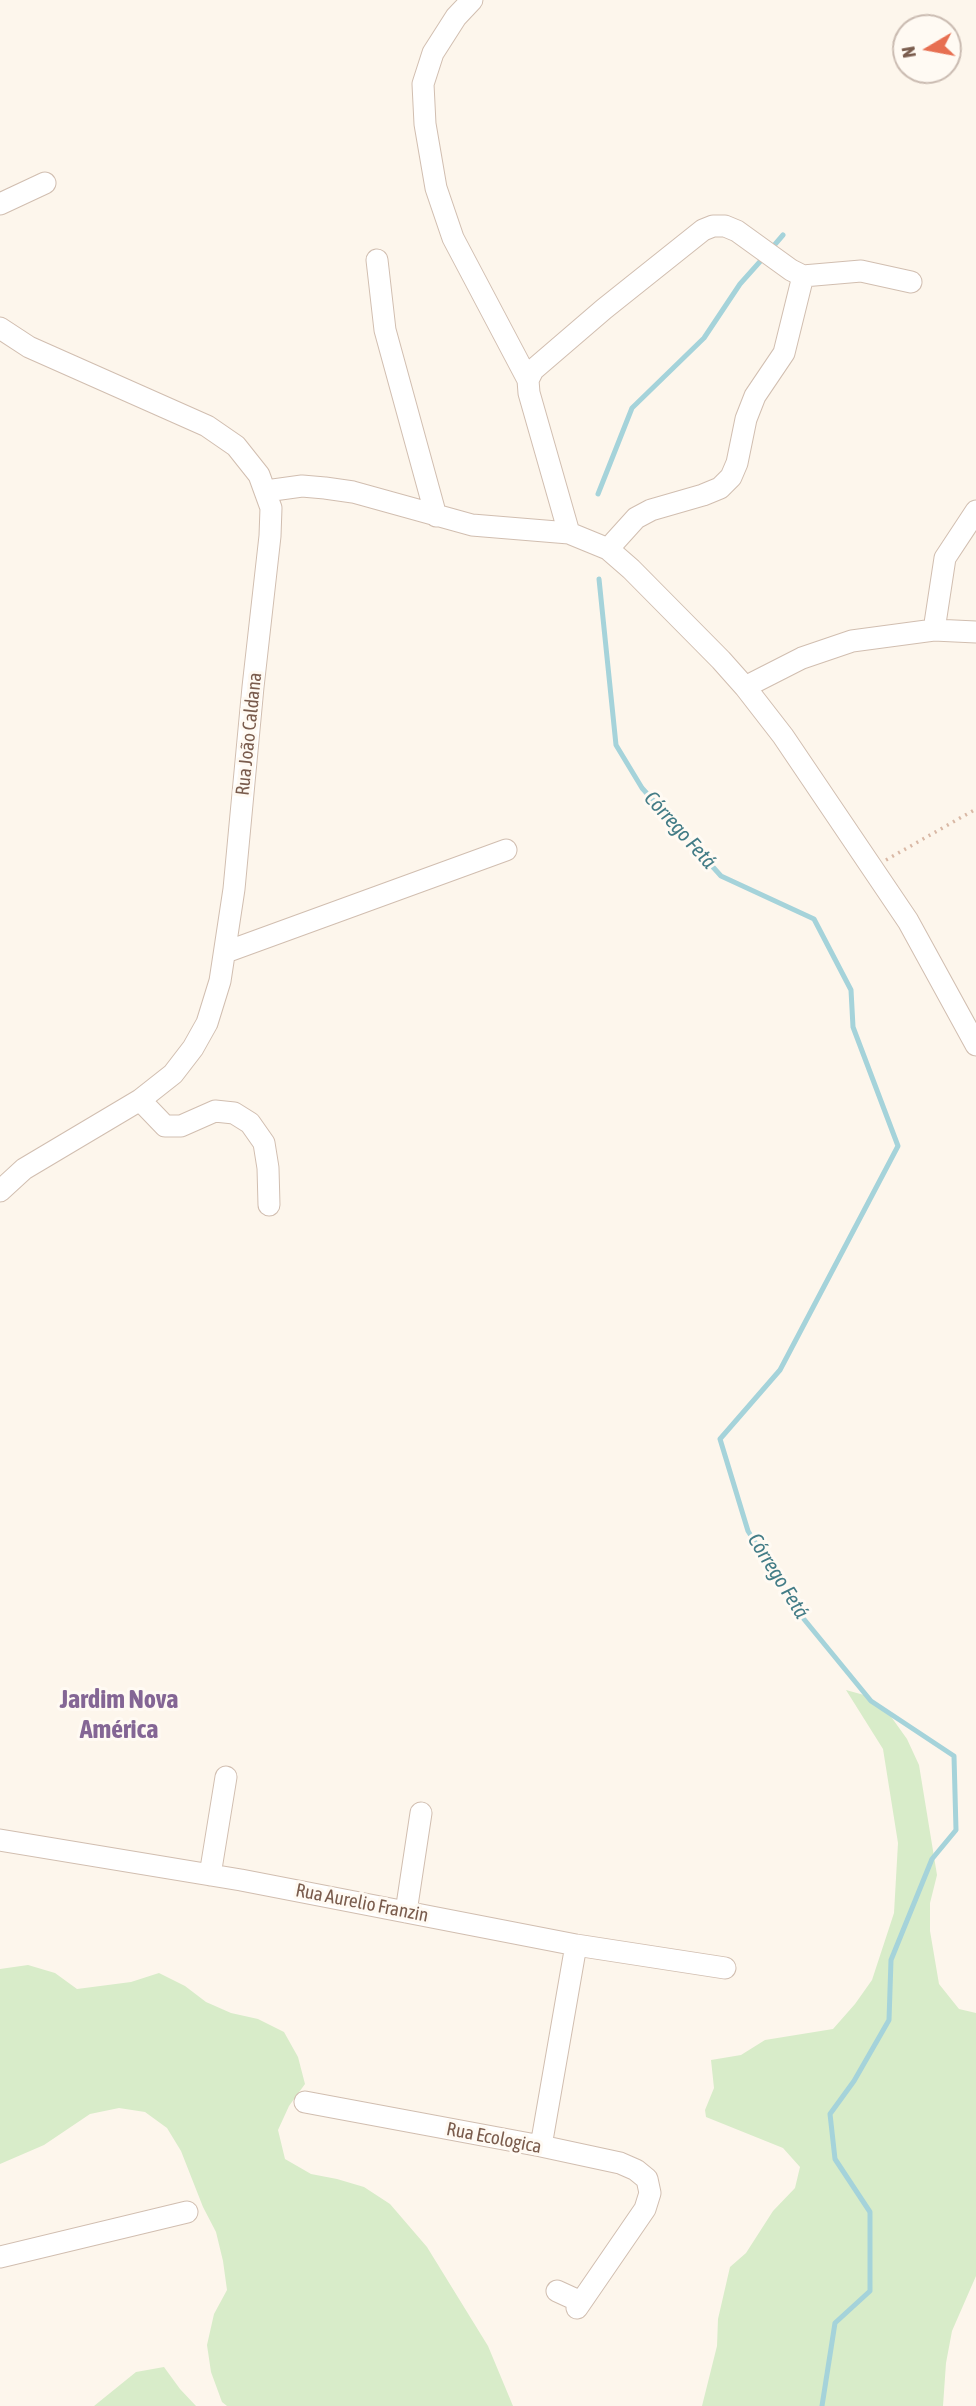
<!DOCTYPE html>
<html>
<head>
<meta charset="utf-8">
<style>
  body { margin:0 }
  #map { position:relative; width:976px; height:2406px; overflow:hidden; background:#fdf6ec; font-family:"Asap Condensed",sans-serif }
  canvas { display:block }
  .north { position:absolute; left:892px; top:14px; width:70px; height:70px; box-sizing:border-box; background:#fffaf3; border:2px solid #cabbb1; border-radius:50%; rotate:260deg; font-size:19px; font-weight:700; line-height:28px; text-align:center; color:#7a5c4d }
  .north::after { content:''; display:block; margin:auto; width:24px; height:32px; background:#e76f51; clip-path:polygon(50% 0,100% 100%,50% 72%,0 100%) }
</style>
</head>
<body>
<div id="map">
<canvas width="976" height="2406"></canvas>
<div class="north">N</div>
</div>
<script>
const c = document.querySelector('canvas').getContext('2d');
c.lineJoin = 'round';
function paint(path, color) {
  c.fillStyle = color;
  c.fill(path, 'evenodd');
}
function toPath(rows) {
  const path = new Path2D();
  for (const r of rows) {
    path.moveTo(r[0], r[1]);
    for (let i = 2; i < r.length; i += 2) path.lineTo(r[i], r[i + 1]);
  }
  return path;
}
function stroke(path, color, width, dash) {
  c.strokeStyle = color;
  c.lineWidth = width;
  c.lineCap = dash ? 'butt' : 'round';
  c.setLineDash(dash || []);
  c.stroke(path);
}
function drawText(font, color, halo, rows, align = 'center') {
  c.font = font + ' "Asap Condensed",sans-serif';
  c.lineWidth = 6;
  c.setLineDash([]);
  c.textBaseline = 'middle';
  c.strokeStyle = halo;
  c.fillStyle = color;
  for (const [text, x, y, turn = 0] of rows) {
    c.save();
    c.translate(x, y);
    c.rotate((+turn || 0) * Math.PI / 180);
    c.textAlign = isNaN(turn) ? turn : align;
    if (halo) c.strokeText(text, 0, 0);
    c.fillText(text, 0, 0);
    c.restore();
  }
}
paint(toPath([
  [846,1690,864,1695,887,1711,907,1739,919,1765,937,1875,930,1903,930,1931,939,1984,959,2009,976,2013,976,2276,952,2331,946,2363,943,2406,702,2406,717,2346,718,2319,730,2267,746,2253,773,2211,795,2188,800,2167,783,2148,706,2117,705,2110,714,2088,711,2060,741,2055,765,2040,833,2029,855,2004,872,1980,894,1913,898,1843,883,1749],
  [28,1965,55,1973,77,1989,131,1982,159,1973,185,1986,206,2002,231,2013,258,2019,284,2032,298,2057,305,2084,289,2106,278,2130,285,2159,311,2174,337,2179,364,2187,390,2204,427,2247,488,2346,513,2406,227,2406,222,2402,211,2372,207,2345,214,2314,227,2290,223,2261,216,2232,203,2207,181,2151,167,2128,145,2112,119,2108,90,2114,44,2145,0,2164,0,1969],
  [164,2367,180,2389,196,2406,94,2406,136,2372]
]), '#d8ecc9');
stroke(toPath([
  [771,249,783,235],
  [598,494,632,408,704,338,740,284,765,256],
  [599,579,616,745,642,788,721,876,814,919,851,990,853,1027,898,1146,780,1370,720,1439,748,1531,803,1618,871,1701,954,1756,956,1830,932,1859,891,1960,889,2020,854,2081,830,2114,835,2159,870,2212,870,2291,835,2323,822,2406]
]), '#a5d3da', 5);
const minor = toPath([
  [472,0,456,17,433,53,423,84,425,124,436,188,453,238,528,380],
  [0,204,45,183],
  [377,260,385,330,436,516],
  [0,328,29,347,207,426,236,446,259,475,271,508,270,536,253,687,234,889,220,981,207,1023,193,1048,173,1074,140,1100,24,1169,0,1191],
  [266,491,302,486,325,488,353,492,472,525,569,533,608,549,631,569,721,660,745,687,783,736,908,921,976,1045],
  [569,533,529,393,528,380,533,370,604,309,703,230,713,226,725,226,737,231,791,270,803,276,861,271,911,282],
  [608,549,636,518,651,510,703,495,720,488,731,477,737,463,746,419,755,396,784,353,803,276],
  [934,630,945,558,976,511],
  [745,687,802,658,852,641,934,630,976,632],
  [226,952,506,850],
  [140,1100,165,1126,181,1126,215,1111,234,1113,250,1123,264,1143,268,1168,269,1205],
  [0,1840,241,1880,576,1945,725,1968],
  [210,1875,226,1777],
  [406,1912,421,1813],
  [305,2102,541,2146,620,2163,636,2170,647,2179,650,2193,645,2209,577,2308],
  [541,2146,576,1945],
  [0,2257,187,2212],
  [557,2291,581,2302]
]);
stroke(minor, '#d1beb0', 23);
stroke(toPath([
  [886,860,976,809]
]), '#d9b8a5', 3.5, [2, 5]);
stroke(minor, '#fff', 21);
drawText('19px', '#7a5c4d', '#fffaf3', [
  ["Rua João Caldana",249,734,-84],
  ["Rua Aurelio Franzin",362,1903,11],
  ["Rua Ecologica",494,2138,11]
]);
drawText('italic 21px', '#437c86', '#fffaf3', [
  ["Córrego Fetá",680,830,48],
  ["Córrego Fetá",778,1576,58]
]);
drawText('bold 26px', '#846695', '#fffaf3', [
  ["Jardim Nova",119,1700],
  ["América",119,1730]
]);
</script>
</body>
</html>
